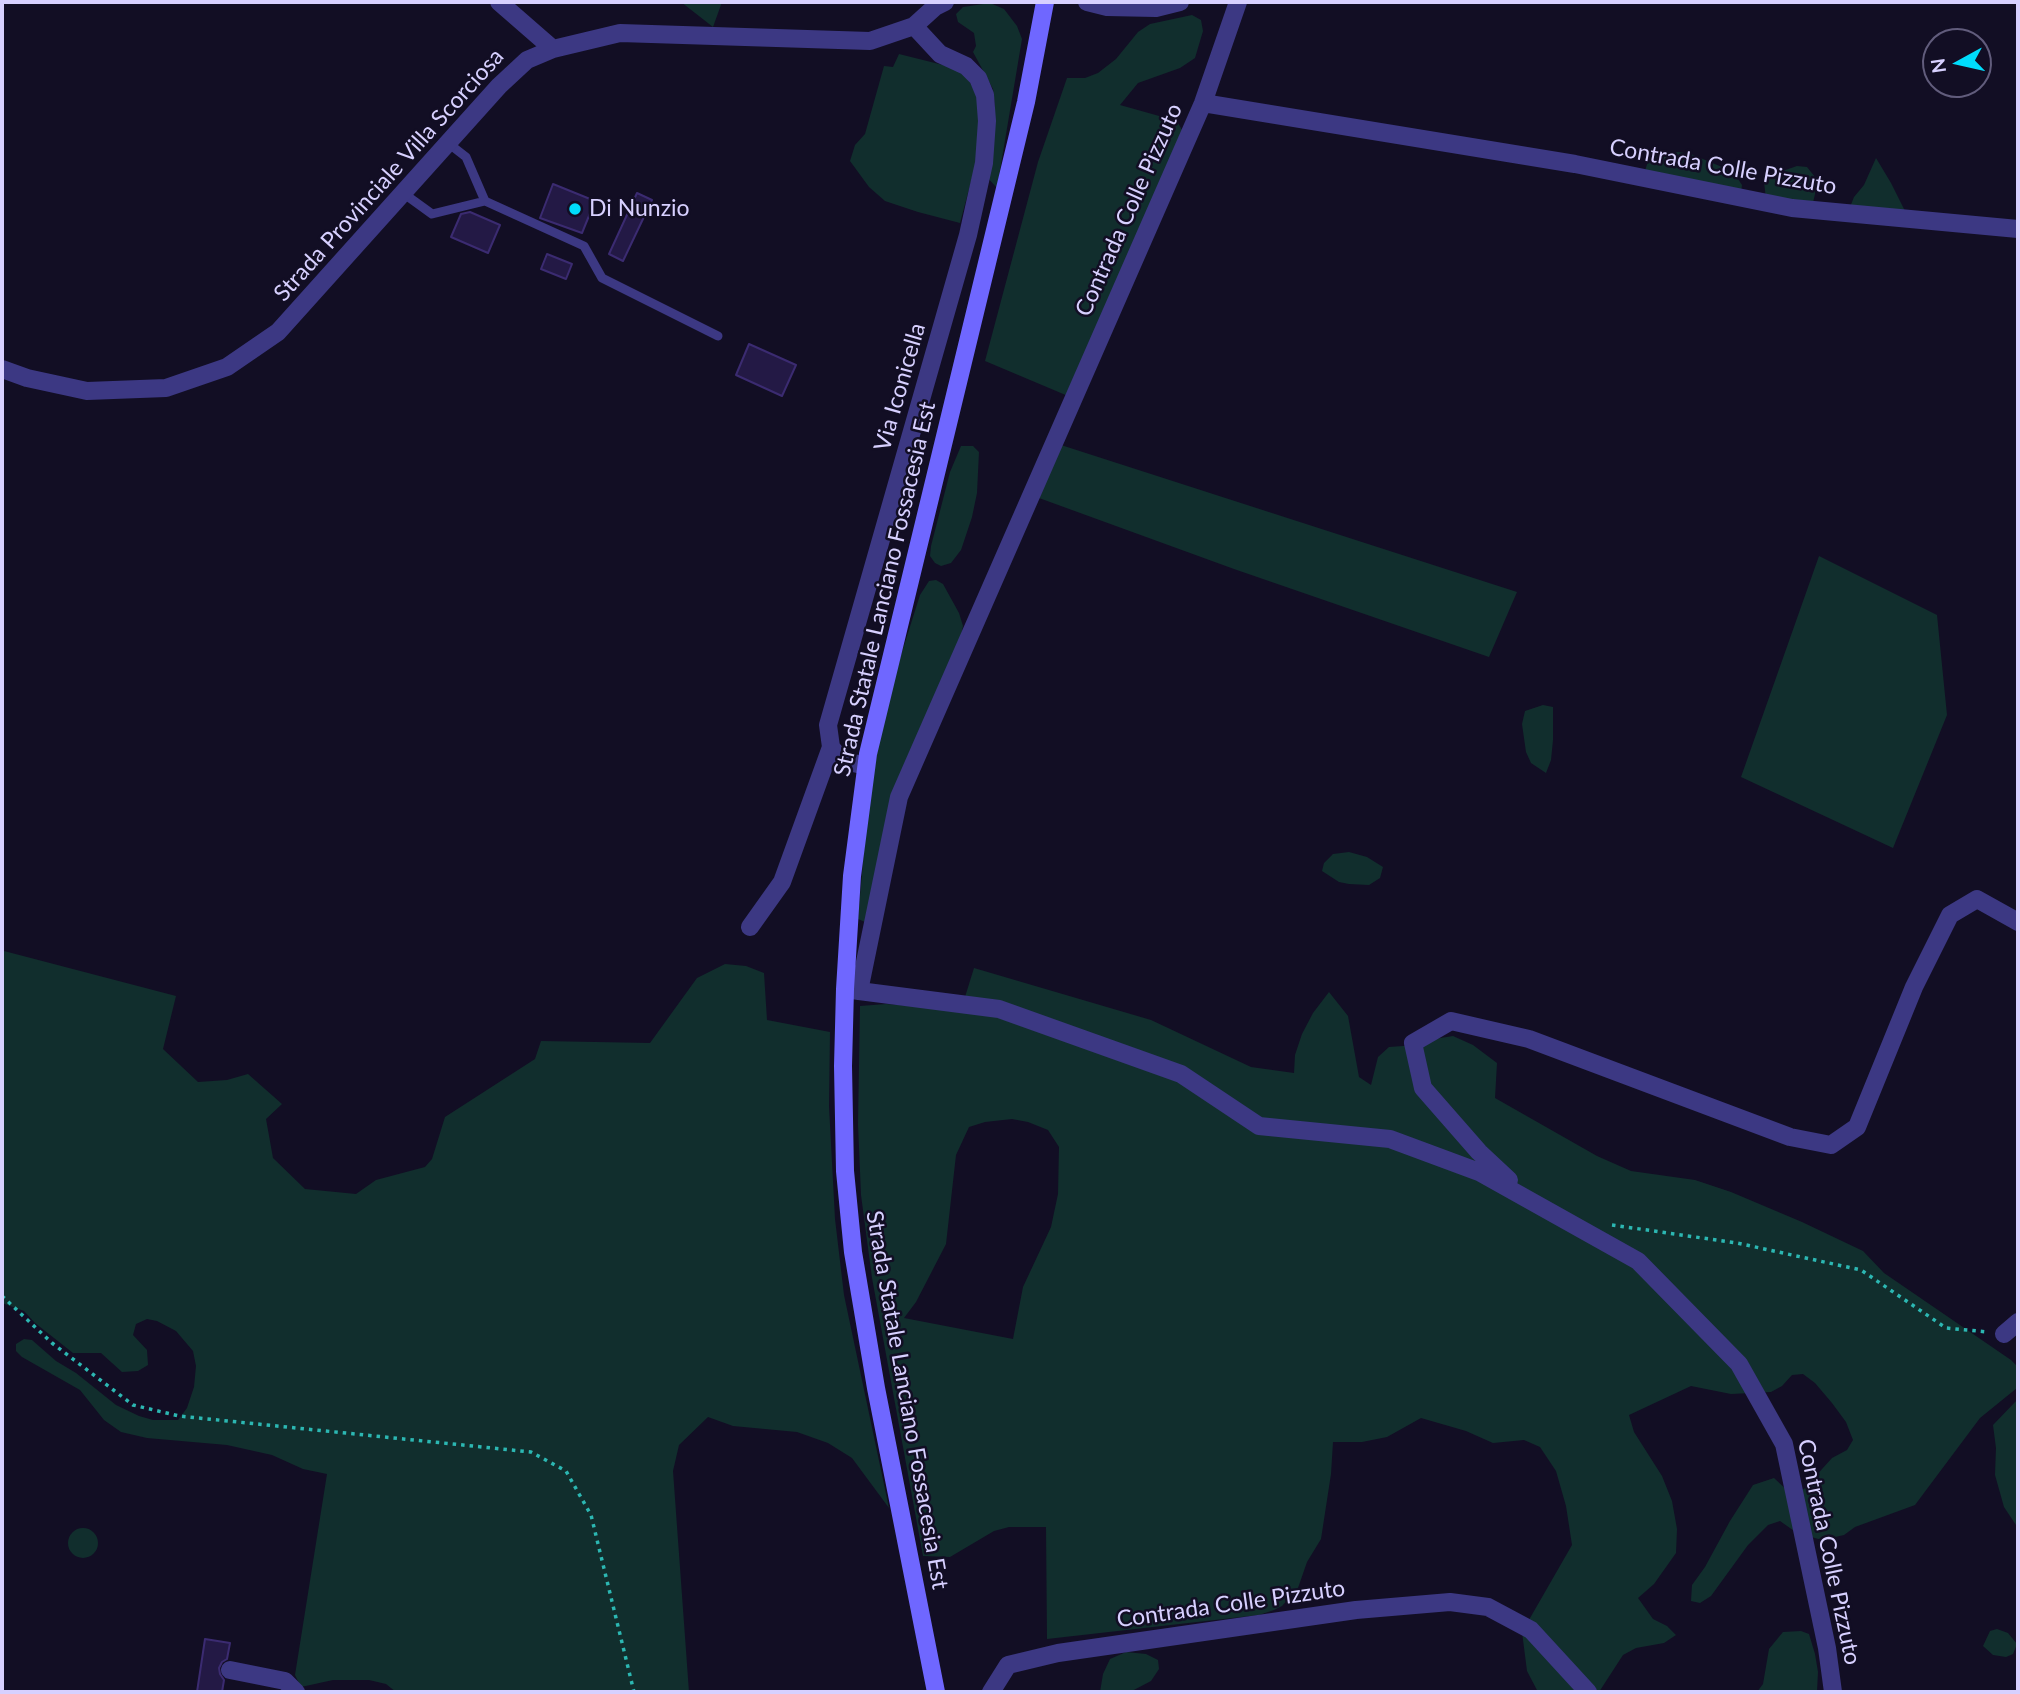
<!DOCTYPE html>
<html>
<head>
<meta charset="utf-8">
<style>
  body { margin:0 }
  #map { position:relative; width:2020px; height:1694px; overflow:hidden; background:#120e24; font-family:Lato,sans-serif }
  canvas { display:block }
  .frame { position:absolute; inset:0; border:4px solid #d7d0ff; pointer-events:none }
  .north { position:absolute; left:1922px; top:28px; width:70px; height:70px; box-sizing:border-box; background:#120e24; border:2px solid #615c7c; border-radius:50%; rotate:262deg; font-size:19px; font-weight:700; line-height:28px; text-align:center; color:#d7d0ff }
  .north::after { content:''; display:block; margin:auto; width:24px; height:32px; background:#00dcfb; clip-path:polygon(50% 0,100% 100%,50% 72%,0 100%) }
</style>
</head>
<body>
<div id="map">
<canvas width="2020" height="1694"></canvas>
<div class="frame"></div>
<div class="north">N</div>
</div>
<script>
const c = document.querySelector('canvas').getContext('2d');
c.lineJoin = 'round';
function paint(path, color) {
  c.fillStyle = color;
  c.fill(path, 'evenodd');
}
function toPath(rows) {
  const path = new Path2D();
  for (const r of rows) {
    if (r.length === 3) {
      path.moveTo(r[0] + r[2], r[1]);
      path.arc(r[0], r[1], r[2], 0, 2 * Math.PI);
      continue;
    }
    path.moveTo(r[0], r[1]);
    for (let i = 2; i < r.length; i += 2) path.lineTo(r[i], r[i + 1]);
  }
  return path;
}
function stroke(path, color, width, dash) {
  c.strokeStyle = color;
  c.lineWidth = width;
  c.lineCap = dash ? 'butt' : 'round';
  c.setLineDash(dash || []);
  c.stroke(path);
}
function drawText(font, color, halo, rows, align = 'center') {
  c.font = font + ' Lato,sans-serif';
  c.lineWidth = 5;
  c.setLineDash([]);
  c.textBaseline = 'middle';
  c.strokeStyle = halo;
  c.fillStyle = color;
  for (const [text, x, y, turn = 0] of rows) {
    c.save();
    c.translate(x, y);
    c.rotate((+turn || 0) * Math.PI / 180);
    c.textAlign = isNaN(turn) ? turn : align;
    if (halo) c.strokeText(text, 0, 0);
    c.fillText(text, 0, 0);
    c.restore();
  }
}
paint(toPath([
  [681,2,722,2,713,27],
  [990,3,1004,9,1017,26,1022,39,997,188,985,175,995,108,993,89,973,52,976,46,974,33,958,22,956,14,963,7],
  [1192,15,1201,20,1203,31,1195,58,1180,68,1138,83,1120,105,1177,121,1182,130,1068,396,985,361,1038,162,1067,78,1085,78,1098,73,1116,59,1138,32,1150,24],
  [899,54,963,70,977,95,979,111,977,159,960,223,918,212,885,201,869,187,850,161,855,145,865,134,884,66,893,67],
  [1678,152,1691,154,1722,167,1736,176,1742,185,1741,193,1644,174,1649,158,1657,154],
  [1876,158,1891,183,1907,215,1848,212,1854,197,1864,185],
  [1797,166,1807,167,1815,177,1815,194,1812,207,1766,199,1764,182,1768,176],
  [1061,445,1517,592,1489,657,1234,569,1039,498],
  [961,446,973,446,979,452,977,493,972,517,961,550,951,563,941,566,935,563,930,556,931,546,950,472],
  [1819,556,1937,615,1947,715,1893,848,1741,777],
  [936,580,943,584,959,613,963,626,960,641,865,922,858,919,867,816,878,747,895,674,920,595,929,581],
  [1543,705,1553,707,1553,740,1551,760,1546,773,1531,763,1526,752,1522,724,1525,711],
  [1349,852,1367,857,1383,867,1380,878,1369,885,1349,884,1339,882,1322,871,1324,863,1333,854],
  [4,951,176,996,163,1049,198,1082,227,1080,248,1074,282,1104,266,1119,273,1158,305,1189,356,1194,376,1180,425,1167,432,1159,445,1117,535,1059,541,1041,650,1043,697,978,725,964,746,966,764,973,767,1020,830,1032,829,1106,835,1219,844,1295,889,1508,852,1458,828,1443,797,1432,733,1426,708,1417,679,1445,673,1471,689,1692,396,1692,386,1684,369,1680,333,1680,301,1687,295,1675,327,1474,303,1469,272,1455,227,1445,147,1438,121,1432,104,1420,80,1390,22,1357,16,1351,16,1344,24,1339,32,1340,56,1361,76,1373,116,1405,139,1416,153,1420,178,1420,187,1408,194,1387,196,1366,193,1351,176,1331,157,1321,147,1319,136,1324,133,1335,147,1350,148,1365,138,1371,122,1372,101,1353,73,1353,35,1323,24,1311,2,1303,2,959],
  [974,968,1151,1020,1251,1067,1294,1073,1295,1055,1302,1034,1313,1013,1329,992,1348,1016,1359,1077,1371,1085,1378,1057,1389,1047,1417,1045,1434,1039,1453,1036,1473,1045,1497,1063,1495,1098,1597,1156,1631,1171,1695,1180,1731,1192,1802,1222,1863,1251,1884,1273,2011,1360,2018,1367,2017,1388,1980,1418,1915,1505,1855,1527,1844,1535,1822,1540,1797,1533,1780,1521,1768,1525,1748,1545,1711,1596,1700,1603,1691,1601,1692,1585,1705,1567,1730,1521,1753,1485,1774,1478,1790,1493,1804,1489,1832,1458,1847,1450,1853,1440,1846,1422,1832,1403,1815,1383,1803,1374,1792,1375,1782,1386,1771,1392,1731,1394,1691,1386,1629,1415,1634,1432,1662,1476,1672,1501,1677,1529,1676,1553,1654,1584,1638,1598,1653,1619,1667,1626,1676,1635,1664,1643,1636,1648,1623,1655,1599,1692,1538,1692,1527,1671,1522,1632,1572,1545,1566,1506,1556,1471,1540,1447,1524,1440,1493,1443,1466,1431,1421,1418,1387,1437,1362,1442,1333,1442,1331,1474,1321,1539,1307,1562,1298,1588,1282,1606,1274,1610,1259,1615,1047,1639,1046,1527,1009,1527,994,1531,950,1557,923,1556,872,1278,861,1195,858,1124,860,1006,886,1004,953,1009,965,997],
  [1012,1119,1028,1122,1048,1130,1059,1147,1058,1194,1051,1227,1023,1287,1013,1339,904,1318,916,1302,946,1244,956,1155,969,1127,985,1122],
  [2018,1399,2018,1528,2004,1507,1995,1475,1996,1448,1993,1425],
  [83,1543,15],
  [1997,1629,2008,1633,2017,1644,2013,1654,2006,1657,1993,1655,1983,1646,1990,1631],
  [1801,1631,1809,1634,1815,1654,1818,1672,1817,1692,1757,1692,1763,1684,1769,1649,1783,1632],
  [1126,1652,1146,1654,1158,1660,1159,1669,1151,1681,1130,1692,1100,1692,1103,1674,1110,1659]
]), '#112e2d');
const building = toPath([
  [553,184,595,201,582,233,540,218,553,184],
  [637,193,652,200,623,261,609,254,637,193],
  [470,212,500,225,488,253,451,237,461,214,470,212],
  [547,254,572,264,566,279,541,269,547,254],
  [749,344,796,365,782,396,736,375,749,344],
  [205,1639,230,1643,227,1659,222,1662,219,1668,220,1674,224,1680,222,1692,197,1692,205,1639]
]);
paint(building, '#231945');
stroke(building, '#3b2b71', 2);
stroke(toPath([
  [1612,1225,1737,1243,1861,1270,1946,1328,1988,1332],
  [2,1296,52,1343,133,1405,179,1416,531,1452,566,1471,591,1515,634,1692]
]), '#2cb7b2', 3.5, [3.5, 5]);
stroke(toPath([
  [448,143,466,157,485,201],
  [403,193,432,214,485,201,584,246,602,278,718,336]
]), '#3c3883', 9);
stroke(toPath([
  [499,2,553,49],
  [1087,2,1107,7,1156,8,1180,2],
  [1203,103,1575,164,1792,208,2018,229],
  [2,369,27,378,87,391,166,388,227,367,278,332,499,86,527,60,553,49,620,33,870,41,914,26,935,7,945,2],
  [866,766,841,760,831,747,828,725,968,235,984,163,987,121,985,95,978,78,966,66,940,54,914,26],
  [750,927,782,882,831,747],
  [847,989,859,991,899,797,1203,103,1238,2],
  [859,991,999,1009,1181,1074,1259,1126,1390,1139,1479,1172,1638,1261,1739,1364,1784,1444,1827,1648,1833,1692],
  [1509,1180,1479,1152,1423,1088,1413,1043,1451,1021,1529,1039,1790,1137,1831,1145,1857,1127,1914,987,1950,915,1977,899,2018,922],
  [2004,1334,2018,1322],
  [230,1670,285,1681,296,1692],
  [991,1692,1008,1665,1058,1653,1356,1610,1450,1602,1488,1607,1531,1630,1588,1692]
]), '#3c3883', 18);
stroke(toPath([
  [936,1692,876,1388,853,1252,845,1171,843,1066,845,989,852,876,868,754,1026,102,1045,2]
]), '#6f67ff', 18);
for (const [x, y, r, color] of [
  [575,209,7,"#00dcfb"]
]) {
  const dot = new Path2D();
  dot.arc(x, y, r, 0, 2 * Math.PI);
  c.fillStyle = color;
  c.fill(dot);
  stroke(dot, '#120e24', 2.5);
}
drawText('23px', '#d7d0ff', '#120e24', [
  ["Contrada Colle Pizzuto",1723,167,10],
  ["Strada Provinciale Villa Scorciosa",389,175,-48],
  ["Contrada Colle Pizzuto",1129,210,-66],
  ["Via Iconicella",900,387,-74],
  ["Strada Statale Lanciano Fossacesia Est",885,589,-77],
  ["Strada Statale Lanciano Fossacesia Est",907,1400,80],
  ["Contrada Colle Pizzuto",1829,1552,78],
  ["Contrada Colle Pizzuto",1231,1604,-8]
]);
drawText('23px', '#d7d0ff', '#120e24', [
  ["Di Nunzio",589,209]
], 'left');
</script>
</body>
</html>
